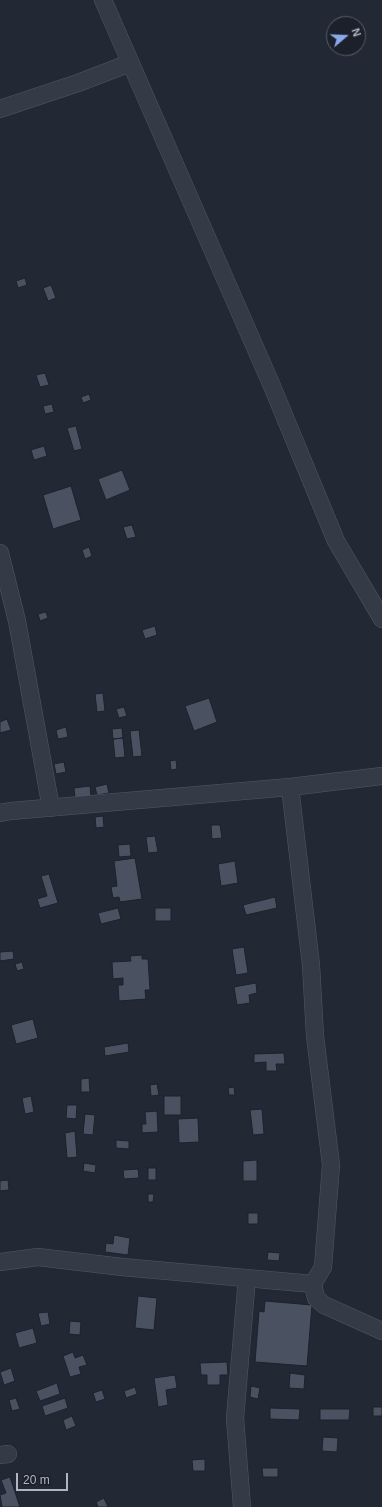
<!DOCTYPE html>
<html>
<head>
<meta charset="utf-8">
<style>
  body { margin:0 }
  #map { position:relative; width:382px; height:1507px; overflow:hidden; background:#222935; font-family:Helvetica,sans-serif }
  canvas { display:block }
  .north { position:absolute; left:326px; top:16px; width:40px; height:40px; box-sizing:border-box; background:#1b202a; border:1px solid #575c67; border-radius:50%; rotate:71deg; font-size:11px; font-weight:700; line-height:16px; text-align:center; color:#b0b5c2 }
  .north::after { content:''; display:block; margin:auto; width:14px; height:18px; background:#8aa9ed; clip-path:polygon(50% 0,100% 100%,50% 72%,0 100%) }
  .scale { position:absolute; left:16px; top:1473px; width:52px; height:18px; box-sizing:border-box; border:2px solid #b0b5c2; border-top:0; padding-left:5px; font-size:12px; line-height:14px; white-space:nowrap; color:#b0b5c2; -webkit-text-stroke:3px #1b202a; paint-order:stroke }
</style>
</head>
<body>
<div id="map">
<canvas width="382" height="1507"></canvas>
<div class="north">N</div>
<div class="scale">20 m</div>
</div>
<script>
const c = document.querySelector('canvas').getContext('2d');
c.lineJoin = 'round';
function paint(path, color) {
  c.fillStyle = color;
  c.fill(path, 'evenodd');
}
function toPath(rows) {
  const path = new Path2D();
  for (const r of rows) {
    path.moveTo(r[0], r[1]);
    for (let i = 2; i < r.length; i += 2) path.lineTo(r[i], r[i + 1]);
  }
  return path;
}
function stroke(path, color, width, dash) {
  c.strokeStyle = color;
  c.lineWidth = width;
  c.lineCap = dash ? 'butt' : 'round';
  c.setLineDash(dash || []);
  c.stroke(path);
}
const building = toPath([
  [25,278,27,285,18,288,16,281,25,278],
  [51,285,56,298,48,301,43,288,51,285],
  [45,373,49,385,40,387,36,375,45,373],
  [89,394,91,400,83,403,81,397,89,394],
  [52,404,54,412,45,414,43,406,52,404],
  [76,426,82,449,74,451,67,428,76,426],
  [44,446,47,456,34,460,31,450,44,446],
  [122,470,130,490,106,500,98,479,122,470],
  [71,486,81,520,53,529,43,495,71,486],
  [132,525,136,537,127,539,123,527,132,525],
  [89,547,92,556,85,559,82,550,89,547],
  [46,612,48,618,40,621,38,614,46,612],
  [155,626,157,635,145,639,142,630,155,626],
  [103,693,105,711,97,712,95,694,103,693],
  [209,698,217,722,194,731,185,706,209,698],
  [124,707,127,716,119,718,116,709,124,707],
  [7,719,11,730,0,733,0,722,7,719],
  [66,727,68,737,58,739,56,730,66,727],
  [122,728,123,738,113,739,112,729,122,728],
  [139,730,142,756,133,757,130,731,139,730],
  [123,738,125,757,115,758,113,739,123,738],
  [176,760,177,769,171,770,170,761,176,760],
  [64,762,66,772,56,774,54,764,64,762],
  [107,784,109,793,97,795,95,787,107,784],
  [90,786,91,796,75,798,74,788,90,786],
  [103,816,104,827,96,828,95,817,103,816],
  [211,825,220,825,222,838,212,839,211,825],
  [155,836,158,852,148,853,146,837,155,836],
  [130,844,131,856,119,857,118,845,130,844],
  [135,858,142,899,120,902,119,897,113,898,111,887,117,886,114,861,135,858],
  [235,861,238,883,221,886,218,864,235,861],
  [49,874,58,903,40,908,37,899,47,896,41,876,49,874],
  [275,897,277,908,246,915,243,905,275,897],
  [118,908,121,919,101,924,98,913,118,908],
  [155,908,171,908,171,921,155,921,155,908],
  [244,947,248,973,236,975,232,949,244,947],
  [13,951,14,959,0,961,0,952,13,951],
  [142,955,142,959,148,959,150,990,145,990,146,999,119,1001,118,985,123,985,123,978,113,979,112,962,131,961,130,956,142,955],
  [22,962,24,969,17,971,15,964,22,962],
  [256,983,257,993,249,995,250,1003,237,1005,234,987,256,983],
  [33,1019,38,1038,16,1044,11,1025,33,1019],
  [128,1043,129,1052,105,1056,104,1047,128,1043],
  [284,1053,285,1064,276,1064,277,1071,266,1071,266,1062,254,1063,254,1054,284,1053],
  [89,1078,90,1092,81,1092,81,1079,89,1078],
  [157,1084,159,1095,151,1096,150,1085,157,1084],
  [234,1087,235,1095,229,1095,228,1088,234,1087],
  [31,1096,34,1112,25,1114,22,1098,31,1096],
  [164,1096,181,1096,181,1115,164,1115,164,1096],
  [67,1105,77,1105,76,1119,66,1118,67,1105],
  [262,1109,264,1134,253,1135,250,1110,262,1109],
  [157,1111,158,1132,142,1133,142,1124,146,1124,145,1112,157,1111],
  [85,1114,95,1115,93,1135,83,1134,85,1114],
  [198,1118,199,1142,179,1143,178,1119,198,1118],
  [75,1131,77,1157,67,1158,65,1133,75,1131],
  [116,1140,129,1141,129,1149,116,1148,116,1140],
  [257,1160,257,1181,243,1181,243,1161,257,1160],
  [84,1163,96,1165,95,1173,83,1171,84,1163],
  [148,1168,156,1168,156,1180,148,1180,148,1168],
  [138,1169,139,1178,124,1179,123,1170,138,1169],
  [8,1180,9,1190,0,1191,0,1181,8,1180],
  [148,1194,154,1194,153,1202,148,1202,148,1194],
  [248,1213,258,1213,258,1224,248,1224,248,1213],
  [114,1235,130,1238,128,1255,105,1252,106,1243,113,1244,114,1235],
  [268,1252,280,1253,279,1261,267,1260,268,1252],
  [138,1296,157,1298,154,1330,135,1328,138,1296],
  [265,1301,312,1305,307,1366,255,1362,259,1311,264,1312,265,1301],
  [48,1312,50,1324,41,1326,38,1313,48,1312],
  [70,1321,81,1322,80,1335,69,1334,70,1321],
  [33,1328,37,1343,19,1348,15,1333,33,1328],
  [73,1352,75,1358,83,1355,87,1365,79,1367,81,1374,70,1377,63,1356,73,1352],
  [227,1362,228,1375,220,1375,220,1385,207,1385,207,1375,201,1375,200,1363,227,1362],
  [11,1368,15,1381,4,1385,0,1372,11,1368],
  [290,1373,305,1375,304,1389,289,1388,290,1373],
  [175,1375,177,1388,166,1390,168,1405,158,1407,154,1378,175,1375],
  [57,1383,60,1394,40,1401,36,1391,57,1383],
  [251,1386,260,1388,258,1399,250,1397,251,1386],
  [135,1387,137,1394,126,1398,124,1391,135,1387],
  [102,1390,105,1399,96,1402,93,1393,102,1390],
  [16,1398,20,1409,12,1411,9,1400,16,1398],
  [65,1398,68,1408,45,1416,42,1406,65,1398],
  [373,1407,382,1407,382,1416,373,1416,373,1407],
  [270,1408,300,1409,299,1420,270,1419,270,1408],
  [320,1409,350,1409,349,1420,320,1420,320,1409],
  [72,1416,76,1426,66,1430,63,1420,72,1416],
  [323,1437,338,1438,337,1452,322,1451,323,1437],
  [205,1459,205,1471,193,1471,192,1460,205,1459],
  [262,1468,278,1468,278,1477,263,1477,262,1468],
  [10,1477,20,1507,2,1507,0,1495,6,1493,1,1480,10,1477],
  [104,1498,108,1507,98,1507,96,1502,104,1498]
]);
paint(building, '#4a5261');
stroke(building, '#1d222c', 1);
const street = toPath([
  [103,0,272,386,336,541,382,619],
  [0,109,78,83,130,63],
  [0,553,17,621,51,808],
  [290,787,311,965,315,1036,331,1165,323,1267,313,1284,316,1298,324,1305,382,1331],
  [0,813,11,811,290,787,382,776],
  [0,1262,38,1257,122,1267,313,1284],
  [0,1455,8,1454],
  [242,1507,235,1418,247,1278]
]);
stroke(street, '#535863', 18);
stroke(street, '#353b46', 17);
</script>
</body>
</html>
